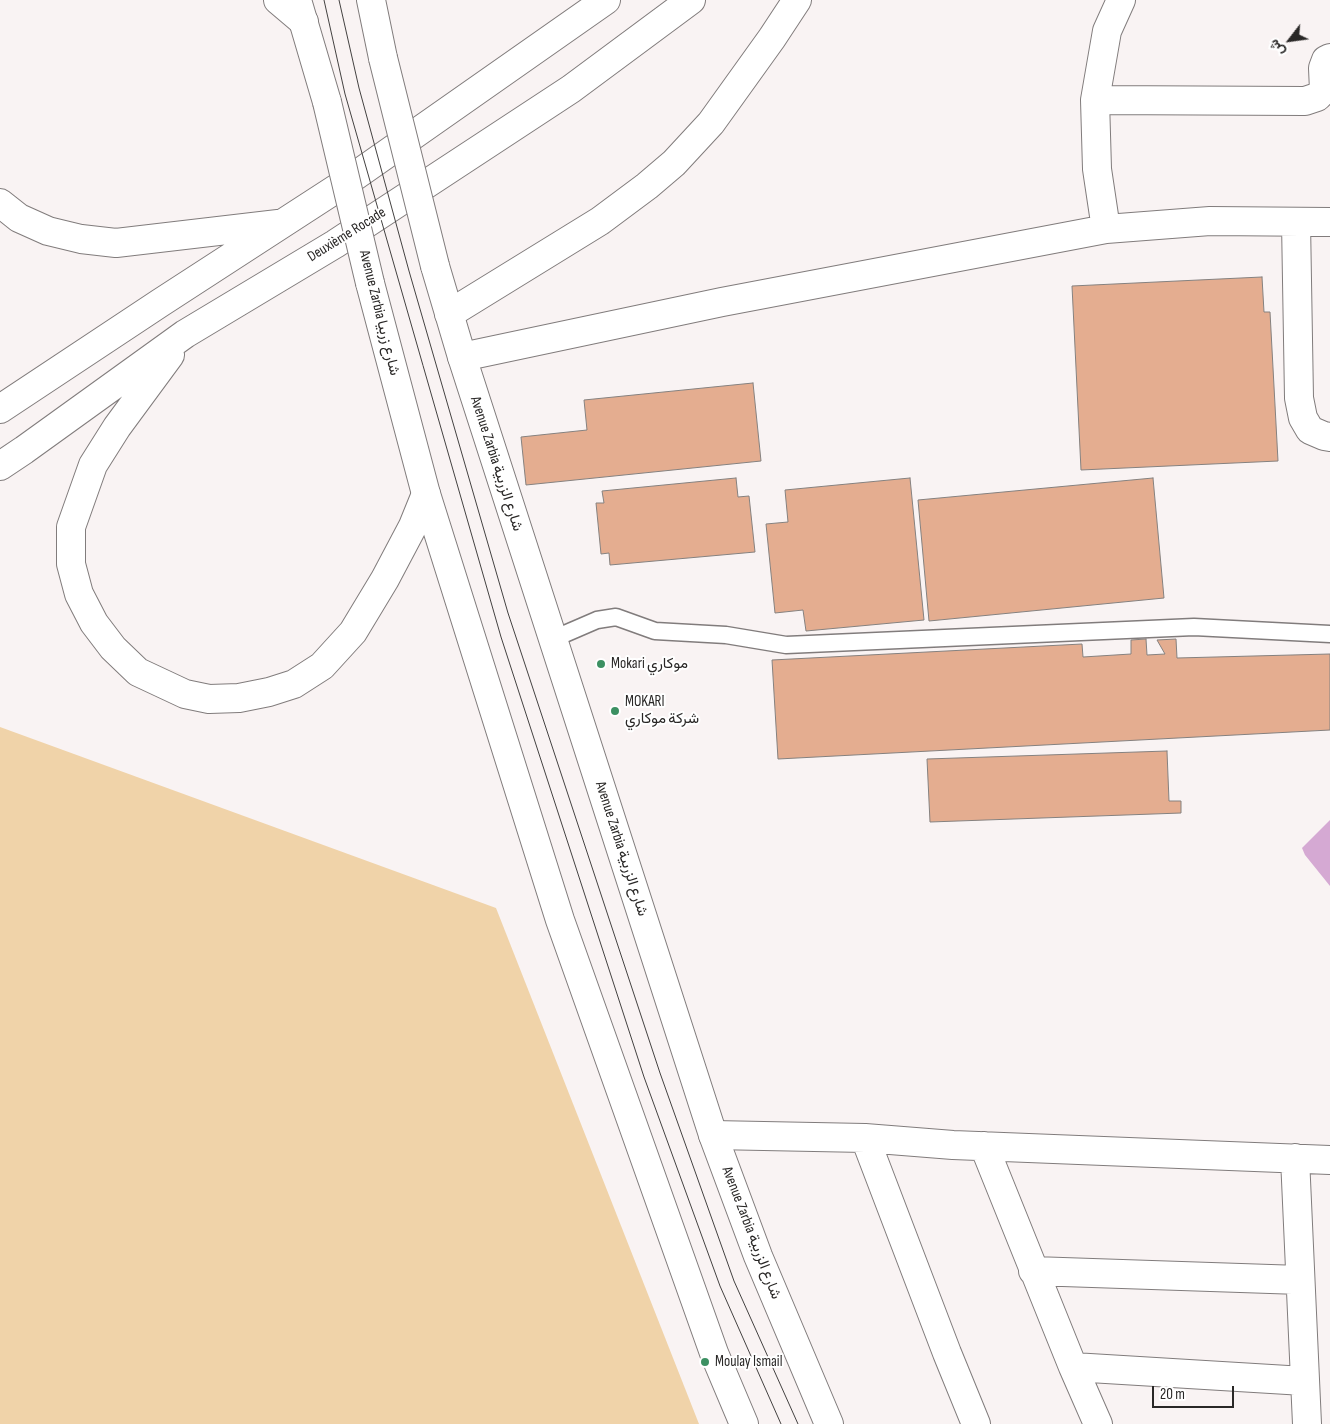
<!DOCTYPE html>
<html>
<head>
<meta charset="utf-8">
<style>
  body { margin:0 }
  #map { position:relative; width:1330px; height:1424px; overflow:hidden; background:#f9f3f3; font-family:"Sofia Sans Condensed",Vazirmatn,sans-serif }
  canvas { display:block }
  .north { position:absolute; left:1265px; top:15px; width:50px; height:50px; -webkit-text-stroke:4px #fff; paint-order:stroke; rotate:240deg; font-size:14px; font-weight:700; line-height:20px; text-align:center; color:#292726 }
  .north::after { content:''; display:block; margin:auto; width:18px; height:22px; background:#292726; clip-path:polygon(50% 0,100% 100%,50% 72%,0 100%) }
  .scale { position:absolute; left:1152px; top:1386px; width:82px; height:22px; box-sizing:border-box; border:2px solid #292726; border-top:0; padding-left:6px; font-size:15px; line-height:18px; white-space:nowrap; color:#292726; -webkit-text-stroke:4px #fff; paint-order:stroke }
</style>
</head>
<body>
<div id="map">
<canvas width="1330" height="1424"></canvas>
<div class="north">ش</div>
<div class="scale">20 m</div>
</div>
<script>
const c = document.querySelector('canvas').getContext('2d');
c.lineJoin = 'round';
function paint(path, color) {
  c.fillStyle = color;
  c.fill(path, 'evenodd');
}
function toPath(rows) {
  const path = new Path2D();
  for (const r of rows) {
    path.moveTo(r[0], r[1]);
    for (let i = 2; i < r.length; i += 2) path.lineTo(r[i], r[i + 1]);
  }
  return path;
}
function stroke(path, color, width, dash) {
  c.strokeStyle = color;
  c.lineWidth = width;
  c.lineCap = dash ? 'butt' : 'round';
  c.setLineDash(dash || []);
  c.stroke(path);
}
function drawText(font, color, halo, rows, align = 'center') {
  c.font = font + ' "Sofia Sans Condensed",Vazirmatn,sans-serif';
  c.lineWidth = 4;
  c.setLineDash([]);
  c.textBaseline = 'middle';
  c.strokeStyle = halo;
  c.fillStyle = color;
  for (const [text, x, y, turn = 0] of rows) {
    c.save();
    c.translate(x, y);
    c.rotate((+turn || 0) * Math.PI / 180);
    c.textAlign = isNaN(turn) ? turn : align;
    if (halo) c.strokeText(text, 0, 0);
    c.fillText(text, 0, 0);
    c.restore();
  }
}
paint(toPath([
  [0,727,496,908,699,1424,0,1424]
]), '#f0d3a9');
paint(toPath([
  [1330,820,1330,886,1305,855,1302,848]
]), '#d5a9d3');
const building = toPath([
  [1262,277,1264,312,1270,312,1278,461,1081,470,1072,286,1262,277],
  [753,383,761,461,526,485,521,437,587,430,584,400,753,383],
  [736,478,738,497,749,496,755,552,610,565,609,553,601,554,596,503,604,503,602,491,736,478],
  [910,478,924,620,806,631,803,610,775,613,766,524,788,522,785,490,910,478],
  [1153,478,1164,598,929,621,918,500,1153,478],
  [1146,639,1147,655,1165,654,1157,640,1176,639,1177,658,1330,654,1330,730,778,759,772,660,1082,644,1083,657,1131,654,1131,640,1146,639],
  [1167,751,1169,801,1181,801,1181,813,930,822,927,759,1167,751]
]);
paint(building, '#e4ad90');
stroke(building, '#85817f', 1);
const service = toPath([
  [553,639,597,620,616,617,655,631,726,635,786,645,1194,627,1330,634]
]);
const minor = toPath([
  [1095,100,1305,101,1317,97,1324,90,1323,68,1326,60,1330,58],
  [1296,222,1299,398,1303,418,1310,430,1324,436,1330,437],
  [1106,229,1097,169,1095,100,1107,31,1121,0],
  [462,357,722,302,1106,229,1210,221,1330,222],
  [713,1135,865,1138,953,1145,1330,1160],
  [865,1138,947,1353,976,1424],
  [984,1146,1073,1367,1098,1424],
  [1295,1158,1307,1424],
  [1033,1271,1300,1280],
  [1073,1367,1304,1381]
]);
const secondary = toPath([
  [297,0,327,102],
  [371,0,383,58],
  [435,266,462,357,713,1135,758,1256,829,1424],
  [370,283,426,494,560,920,714,1353,744,1424]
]);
const trunk = toPath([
  [278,0,304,22],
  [0,203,19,218,48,231,81,239,116,243,278,224],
  [449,314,600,221,647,186,674,163,711,123,772,38,797,0],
  [170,355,117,427,93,465,71,527,71,564,79,594,94,623,113,648,138,672,185,694,209,699,239,698,269,692,294,684,322,666,353,632,385,579,413,526,426,494],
  [0,409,160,303,345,183,606,0],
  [0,466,24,450,185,334,335,244,571,89,691,0]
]);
stroke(service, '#817c7c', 19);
stroke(minor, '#817c7c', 30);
stroke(secondary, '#817c7c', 30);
stroke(trunk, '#817c7c', 30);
stroke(service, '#fff', 16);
stroke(minor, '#fff', 28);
stroke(secondary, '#fff', 28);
stroke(trunk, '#fff', 28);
stroke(toPath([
  [324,0,345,94,501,637,644,1077,720,1286,781,1424],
  [339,0,359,88,409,271,508,613,660,1073,734,1281,798,1424]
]), '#434140', 1);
const secondaryBridge = toPath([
  [383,58,435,266],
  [327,102,370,283]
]);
stroke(secondaryBridge, '#817c7c', 30, []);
stroke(secondaryBridge, '#fff', 28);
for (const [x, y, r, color] of [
  [601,664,5,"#3c9062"],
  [615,711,5,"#3c9062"],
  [705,1362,5,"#3c9062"]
]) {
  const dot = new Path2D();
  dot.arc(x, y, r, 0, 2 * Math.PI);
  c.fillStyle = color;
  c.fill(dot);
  stroke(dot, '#fff', 2);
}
drawText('15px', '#292726', '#fff', [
  ["Deuxième Rocade",347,235,-32],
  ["Avenue Zarbia شارع زربيا",379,313,76],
  ["Avenue Zarbia شارع الزربية",496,464,72],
  ["Avenue Zarbia شارع الزربية",621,849,72],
  ["Avenue Zarbia شارع الزربية",751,1233,69]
]);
drawText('15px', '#292726', '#fff', [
  ["Mokari موكاري",611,664],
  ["MOKARI",625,702],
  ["شركة موكاري",625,719],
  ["Moulay Ismail",715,1362]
], 'left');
</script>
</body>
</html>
